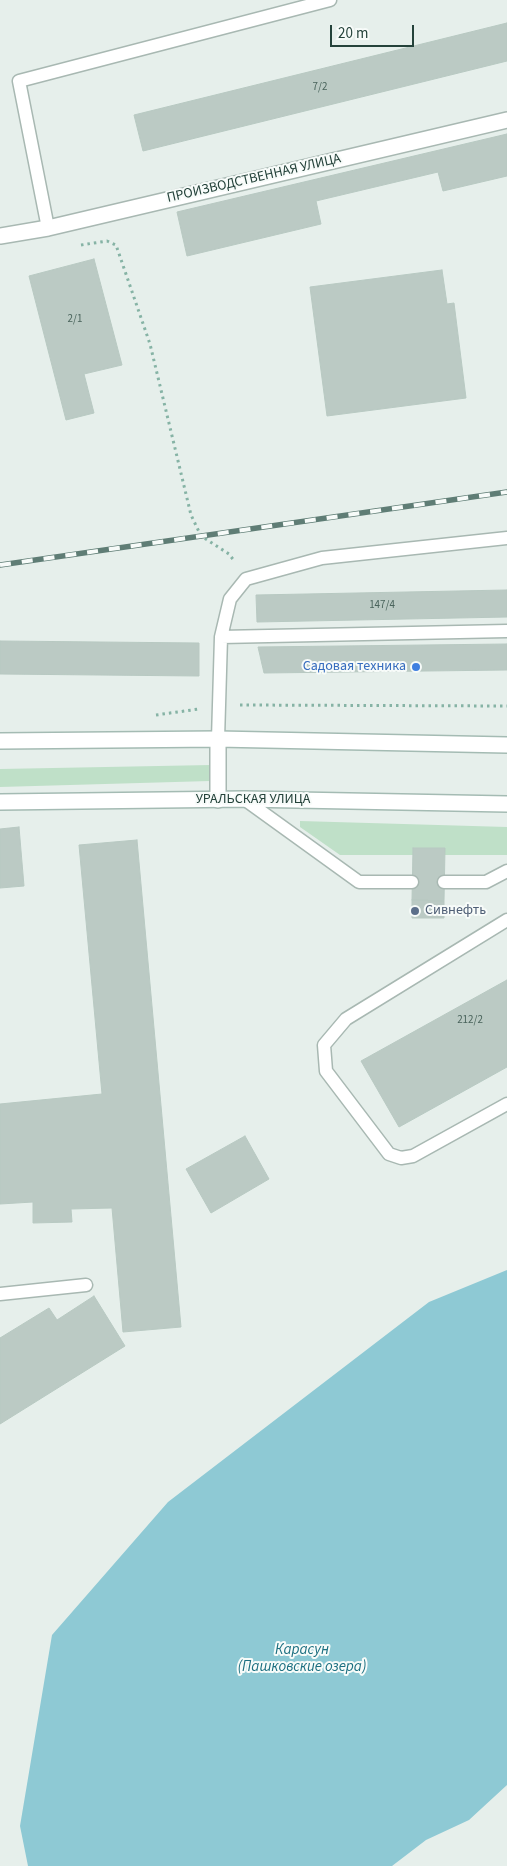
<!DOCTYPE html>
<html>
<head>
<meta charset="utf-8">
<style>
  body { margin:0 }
  #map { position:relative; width:507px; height:1866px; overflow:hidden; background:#e6efeb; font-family:"Source Sans 3",sans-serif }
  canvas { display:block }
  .scale { position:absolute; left:330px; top:25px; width:84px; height:22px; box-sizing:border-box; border:2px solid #24423a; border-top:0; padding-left:6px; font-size:15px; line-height:18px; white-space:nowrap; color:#24423a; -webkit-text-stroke:4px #f7fbf9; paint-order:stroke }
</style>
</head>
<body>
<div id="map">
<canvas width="507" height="1866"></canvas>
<div class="scale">20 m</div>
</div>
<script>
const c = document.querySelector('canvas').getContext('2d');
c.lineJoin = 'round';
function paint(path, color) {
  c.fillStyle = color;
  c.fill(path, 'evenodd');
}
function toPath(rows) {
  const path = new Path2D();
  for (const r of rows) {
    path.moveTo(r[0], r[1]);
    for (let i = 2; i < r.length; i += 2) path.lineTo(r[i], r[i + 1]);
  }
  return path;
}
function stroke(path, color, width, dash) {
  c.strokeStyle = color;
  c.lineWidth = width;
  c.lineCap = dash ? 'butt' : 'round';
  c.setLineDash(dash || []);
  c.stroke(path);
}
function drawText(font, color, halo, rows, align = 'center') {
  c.font = font + ' "Source Sans 3",sans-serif';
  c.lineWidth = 4;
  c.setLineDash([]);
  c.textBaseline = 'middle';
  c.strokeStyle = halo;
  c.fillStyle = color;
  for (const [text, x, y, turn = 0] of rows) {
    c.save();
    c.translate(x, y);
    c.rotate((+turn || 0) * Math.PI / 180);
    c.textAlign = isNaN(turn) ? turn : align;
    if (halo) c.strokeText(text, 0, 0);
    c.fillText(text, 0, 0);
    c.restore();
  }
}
paint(toPath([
  [211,765,210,781,0,787,0,769],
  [300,821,507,827,507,855,340,855,300,827]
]), '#bfe0c8');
paint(toPath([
  [507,1270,507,1785,469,1820,426,1840,392,1866,28,1866,20,1826,52,1635,168,1502,429,1302]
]), '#8ec9d4');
const building = toPath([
  [507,23,507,61,143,151,134,115,507,23],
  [507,134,507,176,443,191,438,172,316,201,321,224,187,256,177,212,507,134],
  [94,259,122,365,84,374,94,413,66,420,29,276,94,259],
  [442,270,447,304,454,303,466,398,327,416,310,287,442,270],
  [507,590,507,617,257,622,256,595,507,590],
  [0,641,199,643,199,676,0,674,0,641],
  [507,644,507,670,264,673,258,647,507,644],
  [19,827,24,886,0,888,0,829,19,827],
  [137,840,181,1327,123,1332,112,1208,71,1209,72,1222,33,1223,33,1202,0,1204,0,1104,102,1094,79,845,137,840],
  [413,848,445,848,444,901,412,900,413,848],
  [412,900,444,901,444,918,412,918,412,900],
  [507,980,507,1067,399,1127,361,1061,507,980],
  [245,1136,269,1179,211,1213,186,1169,245,1136],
  [94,1296,125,1346,0,1424,0,1338,49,1308,57,1320,94,1296]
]);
paint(building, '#bbcac4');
stroke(building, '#b8c9c2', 1);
const lane = toPath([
  [48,228,19,81,330,0],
  [221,637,507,631],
  [218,739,221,637,230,599,246,579,322,558,507,538],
  [244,799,359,882,412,882],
  [444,882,486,882,507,871],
  [507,920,346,1019,324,1045,326,1071,389,1154,401,1158,413,1156,507,1104],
  [0,1294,86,1285]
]);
const street = toPath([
  [0,236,48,228,507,120],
  [218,739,218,800]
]);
const secondary = toPath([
  [0,741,218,739,507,745],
  [0,802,244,799,507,804]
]);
stroke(lane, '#a8b8b2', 15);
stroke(street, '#a8b8b2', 18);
stroke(secondary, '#a4bbb3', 18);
stroke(toPath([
  [81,245,107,241,116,245,150,344,191,515,201,536,229,554,235,562],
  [240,705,507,706],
  [156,715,199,709]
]), '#86b3a5', 3, [2.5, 4]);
stroke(lane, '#fff', 12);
stroke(street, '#fff', 15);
stroke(secondary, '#fff', 15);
const rail = toPath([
  [0,565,507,492]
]);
stroke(rail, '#5f7d75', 5.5);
stroke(rail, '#f7fbf9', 4, [11]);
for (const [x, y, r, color] of [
  [416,667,5,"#3f7fe0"],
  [415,911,5,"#5c6f8a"]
]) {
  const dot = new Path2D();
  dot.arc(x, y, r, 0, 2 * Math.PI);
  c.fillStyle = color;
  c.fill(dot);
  stroke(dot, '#f7fbf9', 2);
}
drawText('11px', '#4a645c', null, [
  ["7/2",320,88],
  ["2/1",75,320],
  ["147/4",382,606],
  ["212/2",470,1021]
]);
drawText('14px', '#24423a', '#f7fbf9', [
  ["ПРОИЗВОДСТВЕННАЯ УЛИЦА",254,179,-13],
  ["УРАЛЬСКАЯ УЛИЦА",253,800]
]);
drawText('14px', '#366cbe', '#f7fbf9', [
  ["Садовая техника",406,667]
], 'right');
drawText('14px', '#4e5e75', '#f7fbf9', [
  ["Сивнефть",425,911]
], 'left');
drawText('italic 15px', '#1c6f80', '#f7fbf9', [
  ["Карасун",302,1651],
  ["(Пашковские озера)",302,1668]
]);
</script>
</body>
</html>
